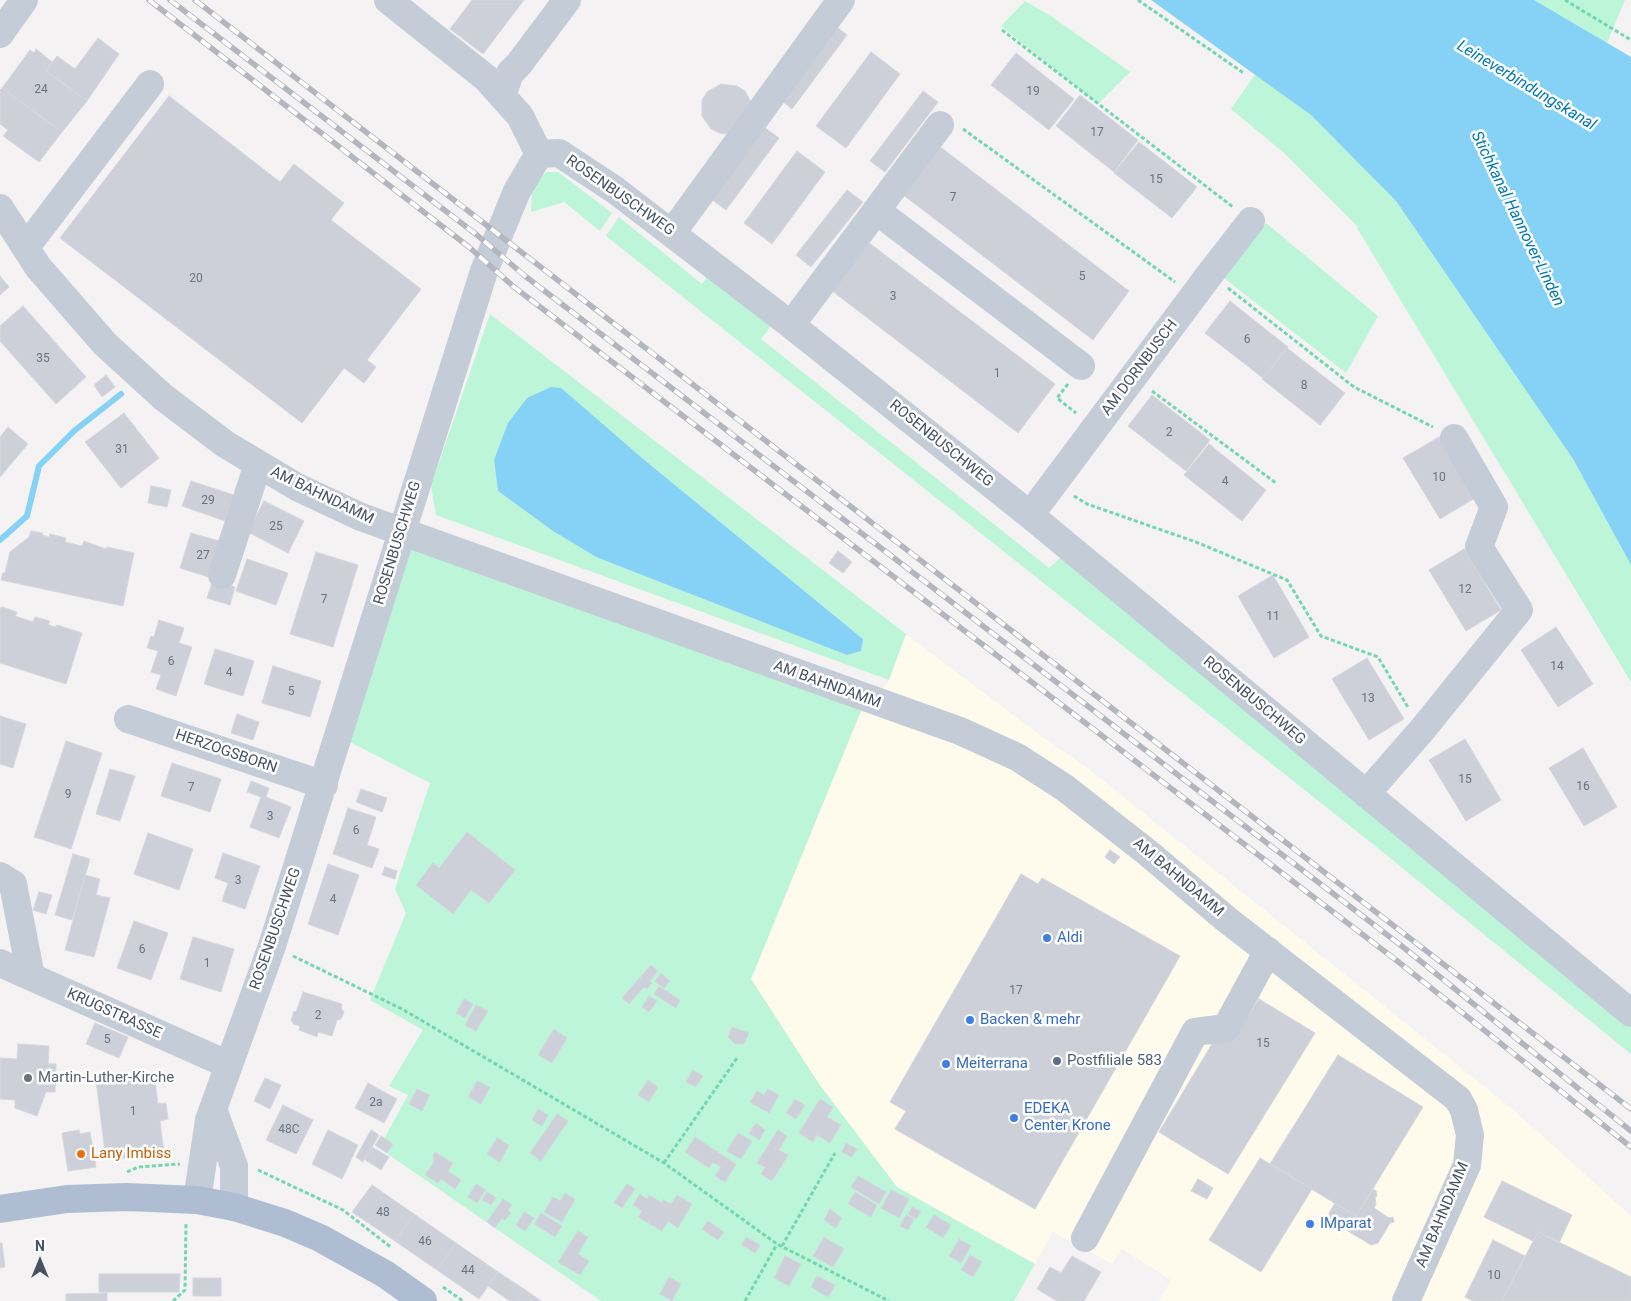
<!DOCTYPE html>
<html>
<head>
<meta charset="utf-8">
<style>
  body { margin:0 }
  #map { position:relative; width:1631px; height:1301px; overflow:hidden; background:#f4f2f2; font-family:Roboto,sans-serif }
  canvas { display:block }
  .north { position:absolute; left:15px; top:1236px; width:50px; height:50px; -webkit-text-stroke:4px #fff; paint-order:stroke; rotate:0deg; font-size:14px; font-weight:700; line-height:20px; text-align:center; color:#475262 }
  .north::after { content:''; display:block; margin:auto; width:18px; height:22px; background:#475262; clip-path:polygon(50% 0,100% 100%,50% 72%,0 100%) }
</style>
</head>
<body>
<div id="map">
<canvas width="1631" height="1301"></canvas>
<div class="north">N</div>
</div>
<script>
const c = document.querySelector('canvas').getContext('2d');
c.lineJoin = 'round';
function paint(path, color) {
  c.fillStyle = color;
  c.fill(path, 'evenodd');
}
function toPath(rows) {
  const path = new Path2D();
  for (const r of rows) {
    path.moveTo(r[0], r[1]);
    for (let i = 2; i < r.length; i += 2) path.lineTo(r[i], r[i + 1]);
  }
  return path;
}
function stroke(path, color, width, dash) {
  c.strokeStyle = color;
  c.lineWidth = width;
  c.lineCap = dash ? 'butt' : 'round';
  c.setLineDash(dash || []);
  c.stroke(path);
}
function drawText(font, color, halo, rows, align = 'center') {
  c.font = font + ' Roboto,sans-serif';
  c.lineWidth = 5;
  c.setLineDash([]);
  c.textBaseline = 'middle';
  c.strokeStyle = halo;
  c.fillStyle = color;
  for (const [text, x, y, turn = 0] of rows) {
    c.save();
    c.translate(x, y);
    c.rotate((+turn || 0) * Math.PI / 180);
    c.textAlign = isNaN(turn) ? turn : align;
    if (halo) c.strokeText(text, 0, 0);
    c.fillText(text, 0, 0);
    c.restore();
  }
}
paint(toPath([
  [906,634,1034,731,1089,769,1516,1112,1631,1216,1631,1301,1159,1301,1171,1280,1122,1249,1112,1264,1053,1232,1035,1264,897,1187,819,1084,751,979,866,699,874,701,889,680]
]), '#fefbec');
paint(toPath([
  [1534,0,1625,0,1607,43],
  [1025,1,1051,16,1130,72,1098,104,1001,26],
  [1256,73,1311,115,1396,201,1573,459,1631,565,1631,682,1357,228,1358,227,1283,152,1231,109],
  [547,172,558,172,612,213,600,231,564,202,531,212,532,191,540,176],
  [619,217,702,284,707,277,771,326,761,339,1049,568,1061,557,1631,1026,1631,1054,1379,849,606,236],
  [1266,223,1378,316,1346,373,1224,278],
  [490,314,906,634,889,680,436,515,431,486],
  [642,458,862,638,861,651,847,655,596,557,553,531,498,491,494,460],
  [411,547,863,706,751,979,819,1084,897,1187,1035,1264,1014,1301,601,1301,379,1148,408,1095,389,1086,423,1030,370,1000,406,913,395,889,430,783,350,742]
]), '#bdf5d9');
paint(toPath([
  [1151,0,1534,0,1631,57,1631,565,1573,459,1396,201,1311,115],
  [551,387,561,388,642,458,863,639,861,651,847,655,596,557,553,531,498,491,494,460,508,423,527,398]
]), '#86d1f6');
stroke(toPath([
  [0,540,27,516,39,466,74,431,121,394]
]), '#86d1f6', 6);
const building = toPath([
  [472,0,524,0,483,54,450,29,472,0],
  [833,24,847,35,792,109,778,98,833,24],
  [98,38,119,54,87,101,46,71,57,56,75,69,98,38],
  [36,49,52,62,46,71,87,101,62,132,2,88,30,50,34,53,36,49],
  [871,52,900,74,846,148,816,126,871,52],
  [1016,53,1074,99,1049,130,991,85,1016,53],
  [721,84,737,86,745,91,751,102,730,134,719,133,711,129,702,116,702,100,707,92,721,84],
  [2,88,62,132,39,162,3,136,8,130,0,124,0,90,2,88],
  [923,91,938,102,885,172,870,161,923,91],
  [1080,95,1138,140,1114,172,1056,126,1080,95],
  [169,96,280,182,294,164,344,203,331,220,421,289,367,360,376,367,364,383,344,368,302,423,60,238,169,96],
  [760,124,779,138,726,210,707,196,760,124],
  [1139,142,1197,187,1172,218,1114,173,1139,142],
  [939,146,1129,291,1093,340,902,194,939,146],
  [797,151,825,172,772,244,744,223,797,151],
  [847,190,863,202,811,267,796,255,847,190],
  [864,239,1055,384,1018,433,827,287,864,239],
  [0,276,9,287,0,295,0,276],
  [1230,301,1288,347,1263,378,1205,333,1230,301],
  [23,306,86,377,56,404,0,341,0,326,23,306],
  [1287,348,1345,393,1320,425,1262,379,1287,348],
  [106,375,115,387,102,397,94,385,106,375],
  [1152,395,1210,440,1186,471,1128,426,1152,395],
  [124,413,159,458,121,488,85,442,124,413],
  [8,427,28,444,0,477,0,437,8,427],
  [1439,437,1475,498,1440,519,1403,458,1439,437],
  [1209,444,1266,490,1242,521,1184,475,1209,444],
  [191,481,234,495,225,521,182,506,191,481],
  [151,486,171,490,167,507,148,503,151,486],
  [264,501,304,521,288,553,248,532,264,501],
  [31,531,43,533,42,535,49,537,50,534,66,538,65,542,82,546,84,541,106,549,107,547,134,553,123,606,1,580,3,573,5,573,10,552,29,537,31,531],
  [191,533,226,543,215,579,180,568,191,533],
  [1464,549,1501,610,1466,631,1429,570,1464,549],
  [838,551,852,562,843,573,829,563,838,551],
  [316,552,358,565,333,647,290,634,316,552],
  [247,559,288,573,276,605,236,591,247,559],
  [1273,575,1309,637,1274,658,1238,596,1273,575],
  [213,580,235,587,230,605,207,598,213,580],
  [2,607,17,612,15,616,33,622,35,617,50,621,48,625,56,627,57,625,82,633,66,684,0,663,0,608,2,607],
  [159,620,184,628,179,643,192,647,176,696,156,689,161,675,151,672,158,651,147,648,151,636,154,637,159,620],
  [1556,627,1593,684,1558,707,1521,650,1556,627],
  [215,649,254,661,243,696,204,684,215,649],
  [1367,658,1404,719,1369,740,1332,679,1367,658],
  [273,666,321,681,310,717,262,703,273,666],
  [237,714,259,722,253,740,231,733,237,714],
  [0,716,26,724,13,768,0,764,0,716],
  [1465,739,1501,800,1466,821,1429,760,1465,739],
  [66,741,102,753,71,849,34,837,66,741],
  [1583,748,1617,807,1584,826,1549,768,1583,748],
  [172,763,221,779,210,812,161,796,172,763],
  [110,769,135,776,120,821,96,814,110,769],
  [251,781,269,788,266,797,291,807,279,838,250,827,261,797,247,792,251,781],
  [361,789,387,798,382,812,356,802,361,789],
  [348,808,376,817,367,845,379,849,372,868,333,854,348,808],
  [467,832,515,870,489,903,471,890,453,914,416,885,433,863,439,868,467,832],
  [148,833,193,849,179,890,134,874,148,833],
  [1110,850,1120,857,1114,864,1105,857,1110,850],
  [223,853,260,866,245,909,222,901,228,883,215,878,223,853],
  [73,854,90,859,72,920,55,915,73,854],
  [328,864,359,875,338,935,308,924,328,864],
  [385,867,397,871,395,879,382,875,385,867],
  [1021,874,1038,884,1042,878,1180,956,1035,1209,895,1129,906,1111,890,1102,1021,874],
  [85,875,100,879,96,895,110,898,94,957,65,950,85,875],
  [39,892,52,895,46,914,33,910,39,892],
  [134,921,168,933,151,980,117,968,134,921],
  [193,937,234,949,221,992,180,979,193,937],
  [651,965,658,971,650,981,652,983,647,989,644,987,629,1004,622,998,651,965],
  [661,973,670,981,664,988,655,981,661,973],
  [659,986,680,1000,676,1008,654,994,659,986],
  [303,992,342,1004,341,1008,344,1012,341,1019,337,1020,332,1036,318,1032,317,1037,299,1030,300,1026,293,1024,293,1022,291,1021,294,1011,296,1012,303,992],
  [649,996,657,1001,649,1012,642,1007,649,996],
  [464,999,473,1004,465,1018,456,1013,464,999],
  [1259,999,1315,1033,1228,1174,1159,1132,1215,1039,1228,1038,1233,1041,1259,999],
  [476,1005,488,1011,476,1031,465,1025,476,1005],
  [95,1023,128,1037,119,1058,86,1044,95,1023],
  [732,1027,749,1033,744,1044,735,1044,728,1037,732,1027],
  [554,1029,567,1038,552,1063,538,1055,554,1029],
  [18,1044,49,1046,48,1064,56,1064,55,1092,46,1092,37,1116,15,1108,15,1100,0,1099,0,1058,17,1059,18,1044],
  [1338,1055,1423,1107,1356,1216,1270,1164,1338,1055],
  [693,1070,703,1076,696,1087,686,1082,693,1070],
  [154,1073,158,1104,166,1103,168,1119,160,1121,164,1153,106,1160,96,1080,154,1073],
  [265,1078,281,1085,270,1109,254,1101,265,1078],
  [648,1080,658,1087,649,1102,638,1095,648,1080],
  [477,1081,490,1087,481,1104,468,1097,477,1081],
  [368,1083,397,1099,384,1123,355,1108,368,1083],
  [417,1089,430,1095,422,1111,409,1104,417,1089],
  [768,1089,779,1095,769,1113,750,1102,757,1091,764,1095,768,1089],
  [795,1099,805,1105,796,1119,786,1113,795,1099],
  [820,1099,833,1107,827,1117,841,1125,830,1143,817,1135,813,1142,799,1133,820,1099],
  [283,1105,313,1120,296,1154,266,1140,283,1105],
  [538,1109,548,1115,542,1126,532,1120,538,1109],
  [557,1114,568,1121,541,1161,530,1153,557,1114],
  [756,1123,765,1130,759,1140,749,1133,756,1123],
  [79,1130,80,1134,90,1132,96,1167,68,1171,62,1133,79,1130],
  [328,1130,358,1145,342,1179,312,1164,328,1130],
  [371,1130,379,1135,363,1162,356,1157,371,1130],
  [778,1130,787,1136,779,1150,788,1155,772,1181,761,1174,765,1167,757,1163,778,1130],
  [738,1133,752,1141,741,1159,727,1151,738,1133],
  [381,1136,393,1144,387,1153,375,1145,381,1136],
  [695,1137,736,1164,725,1182,715,1176,721,1167,713,1162,709,1168,685,1152,695,1137],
  [497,1138,509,1145,500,1162,487,1154,497,1138],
  [846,1143,857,1149,852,1157,842,1152,846,1143],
  [372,1147,389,1157,381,1170,364,1159,372,1147],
  [435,1152,453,1163,448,1171,461,1180,455,1189,441,1179,438,1183,425,1175,434,1162,433,1155,435,1152],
  [1260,1158,1312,1189,1261,1272,1209,1240,1260,1158],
  [858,1176,886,1192,879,1204,851,1187,858,1176],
  [1198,1179,1213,1188,1207,1199,1191,1191,1198,1179],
  [1502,1181,1572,1215,1559,1243,1538,1232,1533,1241,1484,1217,1502,1181],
  [476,1184,486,1190,477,1203,468,1197,476,1184],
  [627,1184,635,1189,622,1208,614,1202,627,1184],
  [372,1185,414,1214,395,1241,352,1212,372,1185],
  [1373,1189,1376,1191,1377,1196,1375,1197,1376,1204,1374,1208,1389,1218,1393,1217,1394,1222,1390,1223,1378,1243,1371,1245,1330,1220,1329,1213,1335,1203,1356,1216,1373,1189],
  [891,1190,909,1199,899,1218,881,1208,891,1190],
  [487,1192,496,1198,491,1205,482,1200,487,1192],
  [855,1192,877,1205,871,1217,848,1204,855,1192],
  [565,1193,575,1199,562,1222,544,1212,553,1197,560,1201,565,1193],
  [640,1194,647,1199,649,1195,662,1203,663,1200,671,1204,677,1195,692,1204,678,1228,668,1221,662,1231,638,1217,642,1211,633,1205,640,1194],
  [503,1199,512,1205,508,1210,511,1213,505,1220,502,1218,495,1228,487,1222,503,1199],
  [912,1207,921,1212,916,1219,908,1214,912,1207],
  [830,1209,842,1218,836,1228,824,1220,830,1209],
  [524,1212,534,1218,525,1231,516,1225,524,1212],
  [541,1213,562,1226,555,1237,534,1224,541,1213],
  [414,1214,456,1243,437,1270,395,1241,414,1214],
  [906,1215,914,1219,908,1230,900,1226,906,1215],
  [934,1215,951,1225,943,1238,926,1227,934,1215],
  [708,1221,724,1232,718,1240,702,1229,708,1221],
  [578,1231,588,1237,578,1254,589,1261,580,1275,558,1262,578,1231],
  [1538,1232,1631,1277,1631,1301,1502,1301,1538,1232],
  [746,1237,760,1245,755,1253,742,1245,746,1237],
  [824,1237,844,1249,833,1267,813,1256,824,1237],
  [959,1239,971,1246,961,1263,949,1256,959,1239],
  [1493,1240,1525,1256,1502,1301,1473,1301,1465,1297,1493,1240],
  [0,1243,2,1243,5,1267,0,1268,0,1243],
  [456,1243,498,1272,479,1299,437,1270,456,1243],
  [970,1255,982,1262,973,1277,961,1270,970,1255],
  [785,1256,801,1264,789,1286,774,1278,785,1256],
  [1072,1256,1101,1272,1084,1301,1057,1301,1037,1289,1050,1267,1061,1273,1072,1256],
  [498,1272,524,1289,516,1301,510,1301,488,1286,498,1272],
  [99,1274,180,1274,179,1292,99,1292,99,1274],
  [817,1276,835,1285,828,1297,811,1287,817,1276],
  [669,1277,681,1284,672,1301,660,1294,669,1277],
  [193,1278,221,1278,221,1296,193,1296,193,1278],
  [524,1289,541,1301,516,1301,524,1289],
  [107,1293,107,1301,66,1301,66,1294,107,1293]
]);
paint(building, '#cdd0d8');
stroke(building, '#d5d7de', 1);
stroke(toPath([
  [1138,0,1245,74],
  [1565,0,1631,40],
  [1002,30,1233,207],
  [963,129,1175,282],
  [1228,288,1354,387,1433,427],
  [1068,384,1057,398,1076,413],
  [1152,391,1276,483],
  [1074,496,1087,504,1196,542,1287,580,1321,636,1378,657,1409,709],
  [293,956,402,1009,664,1163,777,1244,889,1301],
  [664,1163,737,1058],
  [258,1170,343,1210,392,1248],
  [127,1172,138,1167,180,1164],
  [782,1246,835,1153],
  [443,1287,463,1301],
  [173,1301,185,1290,186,1224],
  [745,1301,777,1244]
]), '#71d7b1', 3, [4, 2.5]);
stroke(toPath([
  [388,0,486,78,520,116,539,154],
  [0,34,24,0],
  [502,96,510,73,519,64,567,0],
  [0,208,38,267,105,344,163,397,225,444,297,487,361,517,960,731,1017,757,1065,788,1148,853,1226,919,1458,1099,1464,1110,1470,1135,1467,1165,1406,1301],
  [877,211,1081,366],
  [672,233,841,0],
  [26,247,150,84],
  [791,325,940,125],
  [1030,515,1210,274,1251,221],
  [222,575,258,464],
  [128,719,324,785],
  [1366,794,1422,730,1519,610,1479,547,1494,507,1454,438],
  [0,876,13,884,31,977],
  [0,963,229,1065],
  [213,1109,234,1166,234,1207],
  [197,1200,209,1120,272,946,484,271,517,191,539,154,559,153,615,190,791,325,1030,515,1631,1013],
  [1085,1238,1195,1032,1226,1028,1268,951]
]), '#c4ccd8', 28);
stroke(toPath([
  [0,1209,67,1199,126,1197,197,1200,234,1207,285,1223,320,1238,385,1274,423,1301]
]), '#afbdd3', 28);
const rail = toPath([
  [149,0,469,247,514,287,1396,960,1631,1147],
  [170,0,477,235,525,276,1403,947,1631,1131],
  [195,0,1631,1109]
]);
stroke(rail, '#b3b6bd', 5.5);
stroke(rail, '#fff', 4, [11]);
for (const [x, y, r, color] of [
  [1047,938,5,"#3f7fe0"],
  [970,1020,5,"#3f7fe0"],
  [1057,1061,5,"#5c6f8a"],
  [946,1064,5,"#3f7fe0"],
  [28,1078,5,"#6b7280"],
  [1014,1118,5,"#3f7fe0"],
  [81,1154,5,"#e8710a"],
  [1310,1224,5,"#3f7fe0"]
]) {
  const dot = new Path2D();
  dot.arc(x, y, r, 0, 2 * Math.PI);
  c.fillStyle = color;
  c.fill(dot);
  stroke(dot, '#fff', 2);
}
drawText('12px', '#687280', null, [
  ["24",41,90],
  ["19",1033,92],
  ["17",1097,133],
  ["15",1156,180],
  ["7",953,198],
  ["5",1082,277],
  ["20",196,279],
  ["3",893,297],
  ["6",1247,340],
  ["35",43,359],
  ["1",997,374],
  ["8",1304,386],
  ["2",1169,433],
  ["31",122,450],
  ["10",1439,478],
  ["4",1225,482],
  ["29",208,501],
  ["25",276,527],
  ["27",203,556],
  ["12",1465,590],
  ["7",324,600],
  ["11",1273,617],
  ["6",171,662],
  ["14",1557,667],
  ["4",229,673],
  ["5",291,692],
  ["13",1368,699],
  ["15",1465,780],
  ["16",1583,787],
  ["7",191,788],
  ["9",68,795],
  ["3",270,817],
  ["6",356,831],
  ["3",238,881],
  ["4",333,900],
  ["6",142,950],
  ["1",207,964],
  ["17",1016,991],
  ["2",318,1016],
  ["5",107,1040],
  ["15",1263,1044],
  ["2a",376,1103],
  ["1",133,1112],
  ["48C",289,1130],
  ["48",383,1213],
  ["46",425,1242],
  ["44",468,1271],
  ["10",1494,1276]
]);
drawText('15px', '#475262', '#fff', [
  ["ROSENBUSCHWEG",620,196,35],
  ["AM DORNBUSCH",1140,368,-53],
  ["ROSENBUSCHWEG",941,444,39],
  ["AM BAHNDAMM",322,496,26],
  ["ROSENBUSCHWEG",398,543,-73],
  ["AM BAHNDAMM",827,685,20],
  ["ROSENBUSCHWEG",1254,701,40],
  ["HERZOGSBORN",226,752,19],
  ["AM BAHNDAMM",1178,878,40],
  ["ROSENBUSCHWEG",276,929,-71],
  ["KRUGSTRASSE",114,1014,24],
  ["AM BAHNDAMM",1443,1215,-67]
]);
drawText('15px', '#366cbe', '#fff', [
  ["Aldi",1057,938],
  ["Backen & mehr",980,1020],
  ["Meiterrana",956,1064],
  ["EDEKA",1024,1109],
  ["Center Krone",1024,1126],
  ["IMparat",1320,1224]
], 'left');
drawText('15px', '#4e5e75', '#fff', [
  ["Postfiliale 583",1067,1061]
], 'left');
drawText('15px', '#5b616d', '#fff', [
  ["Martin-Luther-Kirche",38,1078]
], 'left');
drawText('15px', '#c56008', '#fff', [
  ["Lany Imbiss",91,1154]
], 'left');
drawText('italic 16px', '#0179b3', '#fff', [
  ["Leineverbindungskanal",1526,86,31],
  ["Stichkanal Hannover-Linden",1517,219,64]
]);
</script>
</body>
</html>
